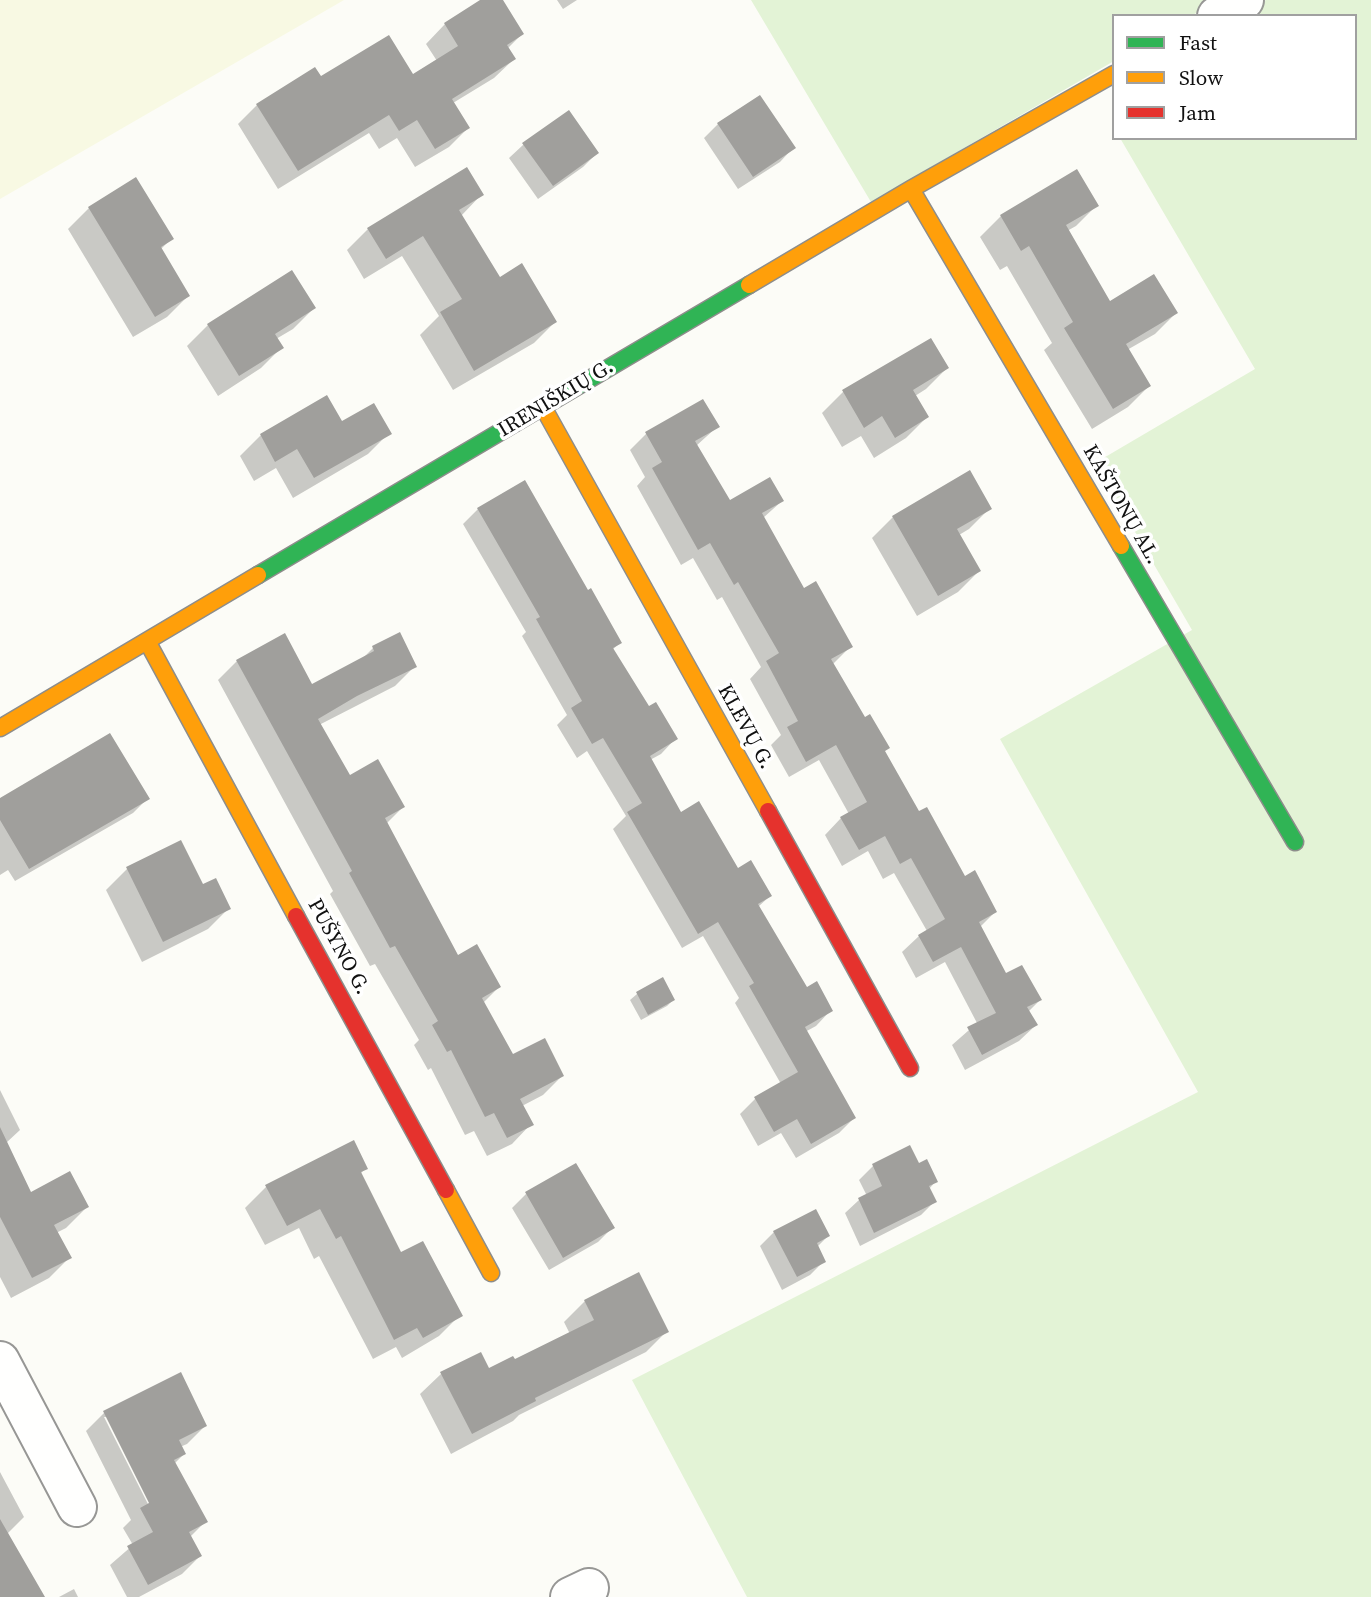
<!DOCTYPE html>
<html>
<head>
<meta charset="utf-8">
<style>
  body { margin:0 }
  #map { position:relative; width:1371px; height:1597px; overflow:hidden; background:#fcfcf7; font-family:"Source Serif 4",serif }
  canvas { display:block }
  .legend { position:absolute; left:1112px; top:14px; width:245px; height:126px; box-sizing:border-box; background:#fff; border:2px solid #a0a0a0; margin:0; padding:9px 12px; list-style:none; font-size:21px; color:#111 }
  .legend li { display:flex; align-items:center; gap:14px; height:35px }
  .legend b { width:35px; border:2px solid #a0a0a0 }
</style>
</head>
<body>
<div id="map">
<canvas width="1371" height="1597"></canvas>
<ul class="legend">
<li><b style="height:9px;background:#30b455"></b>Fast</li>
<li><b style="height:9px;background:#ff9f0a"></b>Slow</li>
<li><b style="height:9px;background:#e5322d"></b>Jam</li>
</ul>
</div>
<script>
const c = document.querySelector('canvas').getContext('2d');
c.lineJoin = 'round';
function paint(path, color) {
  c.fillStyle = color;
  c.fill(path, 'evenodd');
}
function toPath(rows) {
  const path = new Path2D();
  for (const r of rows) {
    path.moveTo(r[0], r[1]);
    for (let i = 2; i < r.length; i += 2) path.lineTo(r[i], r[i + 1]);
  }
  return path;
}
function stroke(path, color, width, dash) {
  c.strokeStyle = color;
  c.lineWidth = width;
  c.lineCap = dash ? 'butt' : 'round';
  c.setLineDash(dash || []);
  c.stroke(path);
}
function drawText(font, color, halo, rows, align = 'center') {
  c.font = font + ' "Source Serif 4",serif';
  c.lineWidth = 7;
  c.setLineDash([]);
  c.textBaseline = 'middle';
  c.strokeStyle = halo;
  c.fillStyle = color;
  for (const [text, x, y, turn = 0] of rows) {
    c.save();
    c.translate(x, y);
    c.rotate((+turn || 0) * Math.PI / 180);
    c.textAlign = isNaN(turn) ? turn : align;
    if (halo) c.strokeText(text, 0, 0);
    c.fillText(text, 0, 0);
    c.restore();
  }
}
paint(toPath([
  [0,0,344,0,0,199]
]), '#f8f9e3');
paint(toPath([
  [751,0,1218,0,1191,16,1114,16,1114,61,871,202],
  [1266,0,1371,0,1371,1597,747,1597,632,1380,1198,1092,1000,739,1192,630,1095,463,1255,369,1120,138,1355,138,1355,16,1239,16]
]), '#e3f3d6');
paint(toPath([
  [484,0,501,0,522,34,507,49,514,59,494,78,453,103,468,128,449,147,415,167,397,138,379,149,369,133,278,189,238,124,257,105,320,79,412,76,437,61,426,44,445,24],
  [557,0,577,0,563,9],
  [568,113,597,153,583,167,538,199,509,158,523,145],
  [718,124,793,148,780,162,738,189,704,138],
  [482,194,461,216,499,279,555,322,534,343,453,390,420,335,439,316,402,256,364,279,347,250,368,229],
  [1097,205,1076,226,1067,231,1109,303,1176,313,1155,334,1127,350,1149,386,1128,407,1092,429,1044,350,1052,343,1007,266,1000,270,980,237,1001,216],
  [89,208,171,239,160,250,188,296,167,317,133,337,68,229],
  [314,308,293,329,276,339,282,347,261,368,218,396,187,346,208,325],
  [930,340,947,368,926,389,915,396,927,417,906,438,874,458,861,436,842,447,822,413,843,392],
  [341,424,389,433,368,454,293,498,276,468,254,481,240,456,261,435],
  [717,427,696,446,729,502,782,501,763,518,803,590,850,647,832,665,918,814,965,878,995,912,980,927,1005,976,1040,1000,1028,1012,1036,1025,1019,1041,965,1070,952,1045,977,1023,945,962,916,978,902,952,919,936,927,931,894,873,883,879,868,851,842,866,825,835,841,818,849,814,819,760,789,777,771,745,781,735,750,679,761,667,722,597,717,600,693,558,681,565,637,486,645,477,630,450,646,434],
  [990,508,969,529,959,535,979,571,958,592,917,616,872,538,893,517],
  [478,509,587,592,620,643,612,650,648,709,676,738,661,754,650,760,681,814,737,871,770,896,758,907,807,989,831,1010,816,1026,805,1032,854,1118,839,1133,796,1158,781,1133,758,1146,740,1114,755,1099,781,1084,735,1003,739,998,703,936,682,948,613,829,626,816,587,751,577,758,557,725,567,715,522,636,526,632,463,524],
  [373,648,415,666,395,686,319,725,349,777,403,807,386,824,458,957,499,987,483,1003,513,1056,562,1076,543,1095,522,1106,531,1124,512,1144,487,1156,474,1131,465,1135,431,1068,428,1070,414,1045,419,1040,375,964,370,966,330,894,333,891,218,680,237,661,311,686,362,659],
  [147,799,133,813,15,881,8,870,0,875,0,800],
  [127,869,202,886,229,908,208,929,142,962,106,890],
  [662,980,673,1000,667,1006,641,1020,630,1000,637,994],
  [0,1090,20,1130,6,1143,30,1194,87,1207,66,1228,56,1233,70,1257,49,1278,11,1298,0,1277],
  [909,1147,918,1166,936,1181,929,1189,935,1201,921,1215,860,1246,845,1213,859,1200,867,1196,859,1180,873,1166],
  [366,1168,360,1174,401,1254,460,1315,439,1336,402,1358,396,1347,373,1359,319,1256,314,1259,299,1228,265,1245,245,1208,266,1187],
  [526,1194,612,1228,598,1242,549,1270,512,1208],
  [774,1232,828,1236,817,1247,824,1261,810,1275,782,1290,760,1246],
  [585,1301,667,1331,646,1352,519,1415,513,1421,451,1454,420,1394,441,1374,489,1370,514,1362,570,1334,564,1322],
  [180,1375,205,1426,187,1444,180,1447,184,1454,174,1464,206,1521,190,1537,200,1556,182,1574,139,1597,127,1597,110,1565,133,1545,123,1528,131,1520,86,1431,104,1413],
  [104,1417,108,1417,155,1510,152,1512],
  [0,1472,24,1517,7,1534,42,1597,0,1597],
  [74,1589,78,1597,59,1597]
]), '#0003');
paint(toPath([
  [480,0,503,0,524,34,507,45,516,59,452,99,470,128,435,149,417,120,399,131,389,115,298,171,256,104,315,67,321,76,389,35,413,74,458,46,444,23],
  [760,95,796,148,753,177,717,123],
  [569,110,599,153,553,186,522,143],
  [467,167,484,195,459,210,500,277,522,263,557,322,474,371,440,312,462,299,423,236,386,259,367,228],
  [1077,169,1099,206,1066,225,1110,301,1154,274,1178,313,1126,344,1151,386,1113,409,1064,328,1073,322,1029,246,1021,251,1000,215],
  [136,177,174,239,161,247,190,296,155,317,88,207],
  [292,270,316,308,275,334,284,348,239,376,207,324],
  [931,338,949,368,913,390,929,417,895,438,882,416,864,428,842,390],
  [327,395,342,421,374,403,392,434,314,478,297,449,275,462,260,434],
  [703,399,720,427,695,441,730,500,770,477,784,501,762,513,804,588,816,581,853,647,831,659,865,717,870,714,890,748,885,751,919,811,927,807,965,876,975,870,997,912,979,922,1006,973,1022,965,1042,1000,1027,1007,1038,1025,982,1055,967,1027,996,1013,961,947,933,962,918,935,945,919,911,858,900,864,885,836,859,850,840,817,867,802,836,745,806,762,787,727,798,721,766,661,779,653,738,582,734,585,710,543,698,550,652,468,662,462,645,432],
  [970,470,992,509,957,529,981,571,938,596,892,516],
  [525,480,588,590,591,588,622,643,613,648,649,706,656,702,678,739,650,756,681,812,699,801,738,868,751,860,772,896,758,904,807,987,817,981,833,1011,805,1027,856,1118,811,1144,797,1119,774,1132,754,1097,798,1072,749,986,754,983,718,922,698,934,627,812,642,803,603,738,592,744,571,708,582,701,536,619,540,617,477,508],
  [400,632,417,667,357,696,318,719,350,775,378,759,405,807,385,818,458,955,477,944,501,987,482,998,513,1054,545,1038,564,1076,520,1099,534,1125,507,1138,494,1113,485,1117,451,1050,447,1052,432,1025,438,1021,395,946,390,948,349,873,352,871,236,660,285,633,312,684,374,651,372,646],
  [110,733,150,799,29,869,0,820,0,798],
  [181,840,203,884,216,878,231,909,163,942,126,867],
  [663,977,675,1000,648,1015,636,992],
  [0,1127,31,1192,70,1171,89,1207,54,1225,72,1258,32,1278,0,1217],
  [354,1140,368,1169,361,1172,401,1252,423,1241,463,1316,423,1338,417,1328,394,1340,341,1236,336,1239,320,1209,287,1226,265,1185],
  [910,1145,919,1163,927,1159,938,1182,929,1186,937,1202,874,1233,858,1198,882,1186,872,1164],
  [576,1163,615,1228,563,1258,525,1192],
  [816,1209,830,1236,817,1243,826,1262,797,1277,773,1231],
  [639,1272,669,1332,535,1398,536,1401,472,1434,440,1372,481,1352,489,1368,513,1356,515,1359,594,1320,584,1300],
  [181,1372,207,1426,179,1440,186,1454,174,1460,208,1522,189,1532,202,1556,148,1585,127,1546,153,1532,140,1508,149,1503,103,1411],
  [0,1519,45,1597,0,1597]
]), '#a09f9c');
const street = toPath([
  [1217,16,1244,0],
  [0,1361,77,1507],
  [570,1597,589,1588]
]);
const fast = toPath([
  [1121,546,1295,842],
  [258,575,749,285]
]);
const slow = toPath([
  [911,189,1121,546],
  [749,285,911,189,1114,74],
  [543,407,768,811],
  [147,641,296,916],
  [0,728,258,575],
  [446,1190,491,1273]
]);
const jam = toPath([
  [768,811,910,1068],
  [296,916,446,1190]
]);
stroke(street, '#979795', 42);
stroke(fast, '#8d8d8b', 19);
stroke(slow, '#8d8d8b', 19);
stroke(jam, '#8d8d8b', 19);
stroke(street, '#fffffe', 38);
stroke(fast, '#30b455', 16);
stroke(slow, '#ff9f0a', 16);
stroke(jam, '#e5322d', 16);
drawText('21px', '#111', '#fff', [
  ["IRENIŠKIŲ G.",556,399,-31],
  ["KAŠTONŲ AL.",1121,505,60],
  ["KLEVŲ G.",745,727,61],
  ["PUŠYNO G.",338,947,61]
]);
</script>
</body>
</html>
